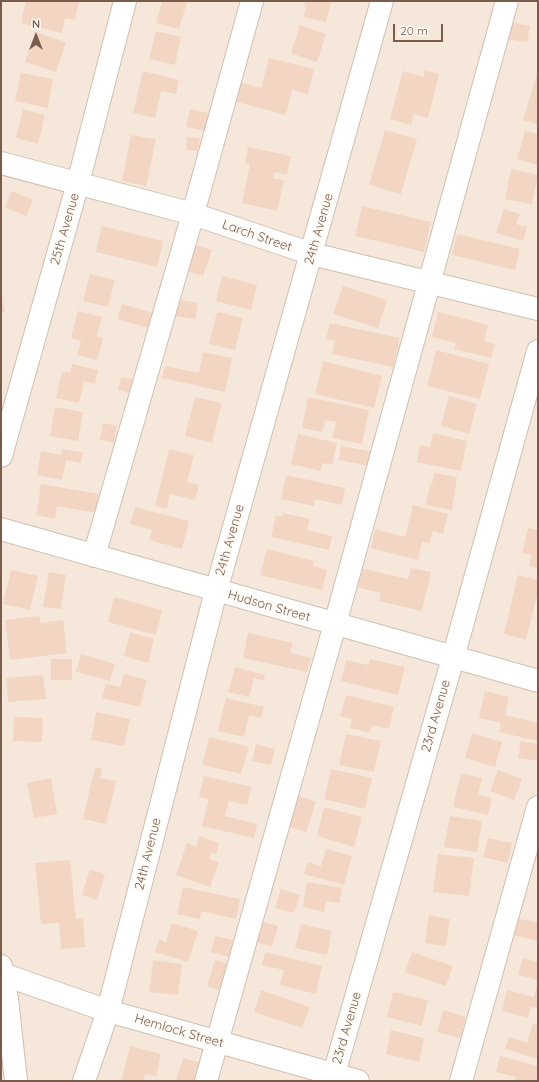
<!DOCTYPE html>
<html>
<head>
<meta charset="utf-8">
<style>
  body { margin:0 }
  #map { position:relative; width:539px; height:1082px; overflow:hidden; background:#fdf6ec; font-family:Quicksand,sans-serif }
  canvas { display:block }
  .frame { position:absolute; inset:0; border:2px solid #7a5c4d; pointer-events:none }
  .north { position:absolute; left:16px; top:16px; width:40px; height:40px; -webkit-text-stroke:3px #fffaf3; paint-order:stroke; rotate:0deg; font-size:11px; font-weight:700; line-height:16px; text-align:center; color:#7a5c4d }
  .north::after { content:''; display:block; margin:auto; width:14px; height:18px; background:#7a5c4d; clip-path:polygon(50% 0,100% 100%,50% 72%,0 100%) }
  .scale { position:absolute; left:393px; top:24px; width:50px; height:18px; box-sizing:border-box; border:2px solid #7a5c4d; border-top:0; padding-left:5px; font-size:12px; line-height:14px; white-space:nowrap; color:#7a5c4d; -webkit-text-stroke:3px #fffaf3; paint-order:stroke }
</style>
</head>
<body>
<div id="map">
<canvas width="539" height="1082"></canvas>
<div class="frame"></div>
<div class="north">N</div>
<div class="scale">20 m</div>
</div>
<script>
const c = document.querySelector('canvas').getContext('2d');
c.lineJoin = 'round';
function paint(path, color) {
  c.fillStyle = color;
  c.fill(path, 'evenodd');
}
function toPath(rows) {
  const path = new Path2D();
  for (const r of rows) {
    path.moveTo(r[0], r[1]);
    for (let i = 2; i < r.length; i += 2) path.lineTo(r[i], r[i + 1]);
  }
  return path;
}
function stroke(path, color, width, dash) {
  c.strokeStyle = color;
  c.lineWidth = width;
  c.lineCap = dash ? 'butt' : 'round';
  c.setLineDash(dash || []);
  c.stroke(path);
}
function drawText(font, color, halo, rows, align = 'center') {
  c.font = font + ' Quicksand,sans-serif';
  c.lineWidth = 3;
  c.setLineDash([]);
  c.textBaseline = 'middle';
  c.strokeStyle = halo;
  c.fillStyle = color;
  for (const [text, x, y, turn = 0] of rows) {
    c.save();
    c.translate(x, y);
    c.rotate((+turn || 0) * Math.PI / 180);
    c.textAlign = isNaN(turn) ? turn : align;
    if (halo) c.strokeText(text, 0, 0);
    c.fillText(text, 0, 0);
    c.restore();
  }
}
paint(toPath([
  [1,1,538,1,538,1081,1,1081]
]), '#f5e8da');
paint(toPath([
  [26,1,75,1,79,2,75,20,65,18,62,33,21,23],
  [162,1,187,2,179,29,156,23],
  [305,1,331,1,326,22,304,17,306,6,304,6],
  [508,22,530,26,527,42,505,39],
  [300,25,326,34,317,62,291,53],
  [156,31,181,37,175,65,149,59],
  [35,32,66,42,56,72,25,62],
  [269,58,314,69,308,94,292,90,286,115,233,101,238,82,261,88],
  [425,70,439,74,428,118,414,114,411,125,390,119,403,71,423,77],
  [143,71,179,80,176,94,161,91,155,118,133,113],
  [538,71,538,124,523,120],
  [21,73,53,79,48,108,15,101],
  [23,109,45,115,38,144,16,138],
  [190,109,208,113,205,131,186,127],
  [385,130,417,139,401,194,369,185],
  [525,131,538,134,538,165,517,159],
  [131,135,156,139,146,186,122,181],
  [187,137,200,138,198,151,186,150],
  [248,147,291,156,287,175,275,172,273,178,284,180,277,211,242,203,250,164,245,163],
  [511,169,538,175,532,204,505,199],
  [12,191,33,200,26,216,5,207],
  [362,206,431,222,424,252,355,236],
  [504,209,520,214,516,224,527,227,523,241,496,233],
  [102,226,163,241,157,267,96,252],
  [457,234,520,249,515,270,452,255],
  [192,244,212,250,203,276,183,270],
  [90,274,115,280,108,307,83,301],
  [222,276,257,285,251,310,216,301],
  [343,286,387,300,378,328,333,314],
  [1,289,5,312,1,312],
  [179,300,198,303,195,319,176,316],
  [122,304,153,313,149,328,117,319],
  [78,311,102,317,97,336,103,338,97,360,77,355,81,341,71,338],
  [217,312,243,318,235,350,209,344],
  [438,312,488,325,484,341,495,344,491,358,454,349,456,343,432,337],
  [330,323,400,338,393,367,332,354,335,341,326,339],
  [436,350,489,364,480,399,427,386],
  [203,352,232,358,225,392,162,378,165,366,199,373],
  [323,361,382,376,374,408,315,394],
  [72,364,98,370,95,384,84,381,79,403,56,398,62,371,70,373],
  [121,377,134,379,131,393,118,390],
  [449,396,477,404,469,434,441,426],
  [195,397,222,403,212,443,185,436],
  [308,397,369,410,362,444,332,438,336,422,325,420,322,432,302,428],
  [55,407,83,412,78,441,50,436],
  [103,423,117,426,114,443,100,440],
  [433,433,467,441,461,471,417,462,420,445,430,447],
  [298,434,337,443,332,465,322,463,321,471,291,464],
  [341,446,373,452,370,466,339,460],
  [62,449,83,452,81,463,66,460,62,480,37,475,41,451,61,455],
  [169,449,194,455,187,482,199,485,195,500,170,494,167,509,155,506],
  [434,473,457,477,452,510,426,505,430,484,432,485],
  [286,475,345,488,342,505,315,499,314,506,281,499],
  [41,484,99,494,96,513,57,506,55,519,36,515],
  [413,505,448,514,443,534,433,531,429,544,422,542,418,560,371,548,375,529,405,537],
  [135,507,189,521,182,549,149,540,152,530,130,524],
  [283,513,310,519,307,530,332,536,329,550,271,537,276,516,282,517],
  [528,528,538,530,538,569,529,566,532,555,522,553],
  [267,549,314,561,313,566,327,570,322,590,260,575],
  [356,567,408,579,411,568,431,572,422,611,379,601,381,593,351,586],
  [11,570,38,576,30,610,3,604],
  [49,572,66,575,61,609,43,607],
  [518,575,538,580,538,592,526,640,504,634],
  [114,597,162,610,156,635,108,622],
  [40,616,40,623,63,620,67,653,10,660,5,620],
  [130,632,154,639,148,663,124,656],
  [248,633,293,643,290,653,311,658,307,672,243,658],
  [81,654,115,664,110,681,76,672],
  [51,659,72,659,72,680,51,680],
  [370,659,405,667,398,695,341,681,346,660,368,665],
  [235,667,265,675,264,681,254,678,249,697,228,692],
  [124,674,147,680,140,707,102,698,106,684,120,687],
  [43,675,46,699,8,702,6,678],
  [485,691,509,697,505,715,538,723,538,741,499,732,501,723,479,718],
  [346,695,394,707,389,729,372,725,370,733,350,728,352,719,340,716],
  [226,698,264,707,261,718,249,715,244,737,218,731],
  [96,712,130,719,124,746,91,740],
  [14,717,43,718,42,742,13,741],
  [472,733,502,742,495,767,465,758],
  [346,734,381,741,374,772,339,765],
  [209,737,249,747,241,774,202,765],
  [521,741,538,744,537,761,518,758],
  [256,744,275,749,271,765,252,761],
  [95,767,102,769,100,778,116,781,106,824,83,819],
  [331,769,372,778,365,809,324,799],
  [498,770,522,779,514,800,490,791],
  [461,773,482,778,478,795,492,798,488,815,453,807],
  [204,776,252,787,247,805,229,801,225,816,257,824,254,838,202,826,209,799,199,797],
  [51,778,57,814,34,818,27,783],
  [297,795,316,802,306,832,286,826],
  [324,807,362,817,354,847,317,836],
  [450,816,482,821,477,852,444,847],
  [199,836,219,843,216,854,212,852,209,859,219,862,210,887,176,875,187,843,196,847],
  [488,838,512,843,508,863,483,857],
  [326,849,352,856,344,885,304,874,308,862,321,866],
  [438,854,474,858,469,896,433,892],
  [70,860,76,919,83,918,85,947,61,949,59,923,41,924,35,863],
  [90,869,105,874,97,900,82,895],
  [307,882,342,888,339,903,326,901,324,912,303,907],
  [183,887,240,899,236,919,201,911,200,919,177,914],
  [281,889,300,895,294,913,275,908],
  [429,915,450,919,446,946,425,943],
  [516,918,538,923,538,941,512,935],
  [260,921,278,926,272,947,254,941],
  [172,923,198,931,188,962,155,952,159,939,166,942],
  [301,924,332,931,327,955,295,948],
  [215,936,233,940,229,957,211,952],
  [265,952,322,966,316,994,280,985,284,970,262,965],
  [412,952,453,966,446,986,405,972],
  [523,958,538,962,538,980,518,975],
  [153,960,182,964,178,995,149,992],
  [215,960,230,965,221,991,207,986],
  [537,986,538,986,538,1008,531,1007,528,1018,502,1011,507,990,534,997],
  [261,990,310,1007,302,1028,254,1012],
  [393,992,428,1000,422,1026,387,1017],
  [443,1010,466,1017,460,1038,437,1032],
  [533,1023,538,1025,538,1059,505,1049,509,1037,527,1043],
  [391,1030,424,1038,419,1062,386,1054],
  [130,1046,161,1054,156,1076,145,1074,144,1081,121,1081],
  [500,1056,538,1066,538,1081,515,1081,516,1077,496,1072],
  [183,1058,202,1063,197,1081,176,1081]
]), '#f3d5c3');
const minor = toPath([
  [1,163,193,214,312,254,538,309],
  [1,456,78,183,125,1],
  [1,529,538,681],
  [94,556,193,214,252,1],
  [1,966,7,999,16,1081],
  [2,974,108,1011,358,1081],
  [84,1081,108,1011,216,591,382,1],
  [206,1081,335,624,507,1],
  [332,1081,453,658,538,351],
  [461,1081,538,807]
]);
stroke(minor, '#d1beb0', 24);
stroke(minor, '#fff', 22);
drawText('13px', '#7a5c4d', '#fffaf3', [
  ["25th Avenue",65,229,-74],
  ["24th Avenue",319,229,-74],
  ["Larch Street",257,236,19],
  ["24th Avenue",230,540,-74],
  ["Hudson Street",269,606,16],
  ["23rd Avenue",436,716,-74],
  ["24th Avenue",148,854,-76],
  ["23rd Avenue",347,1028,-74],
  ["Hemlock Street",179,1031,16]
]);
</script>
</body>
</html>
